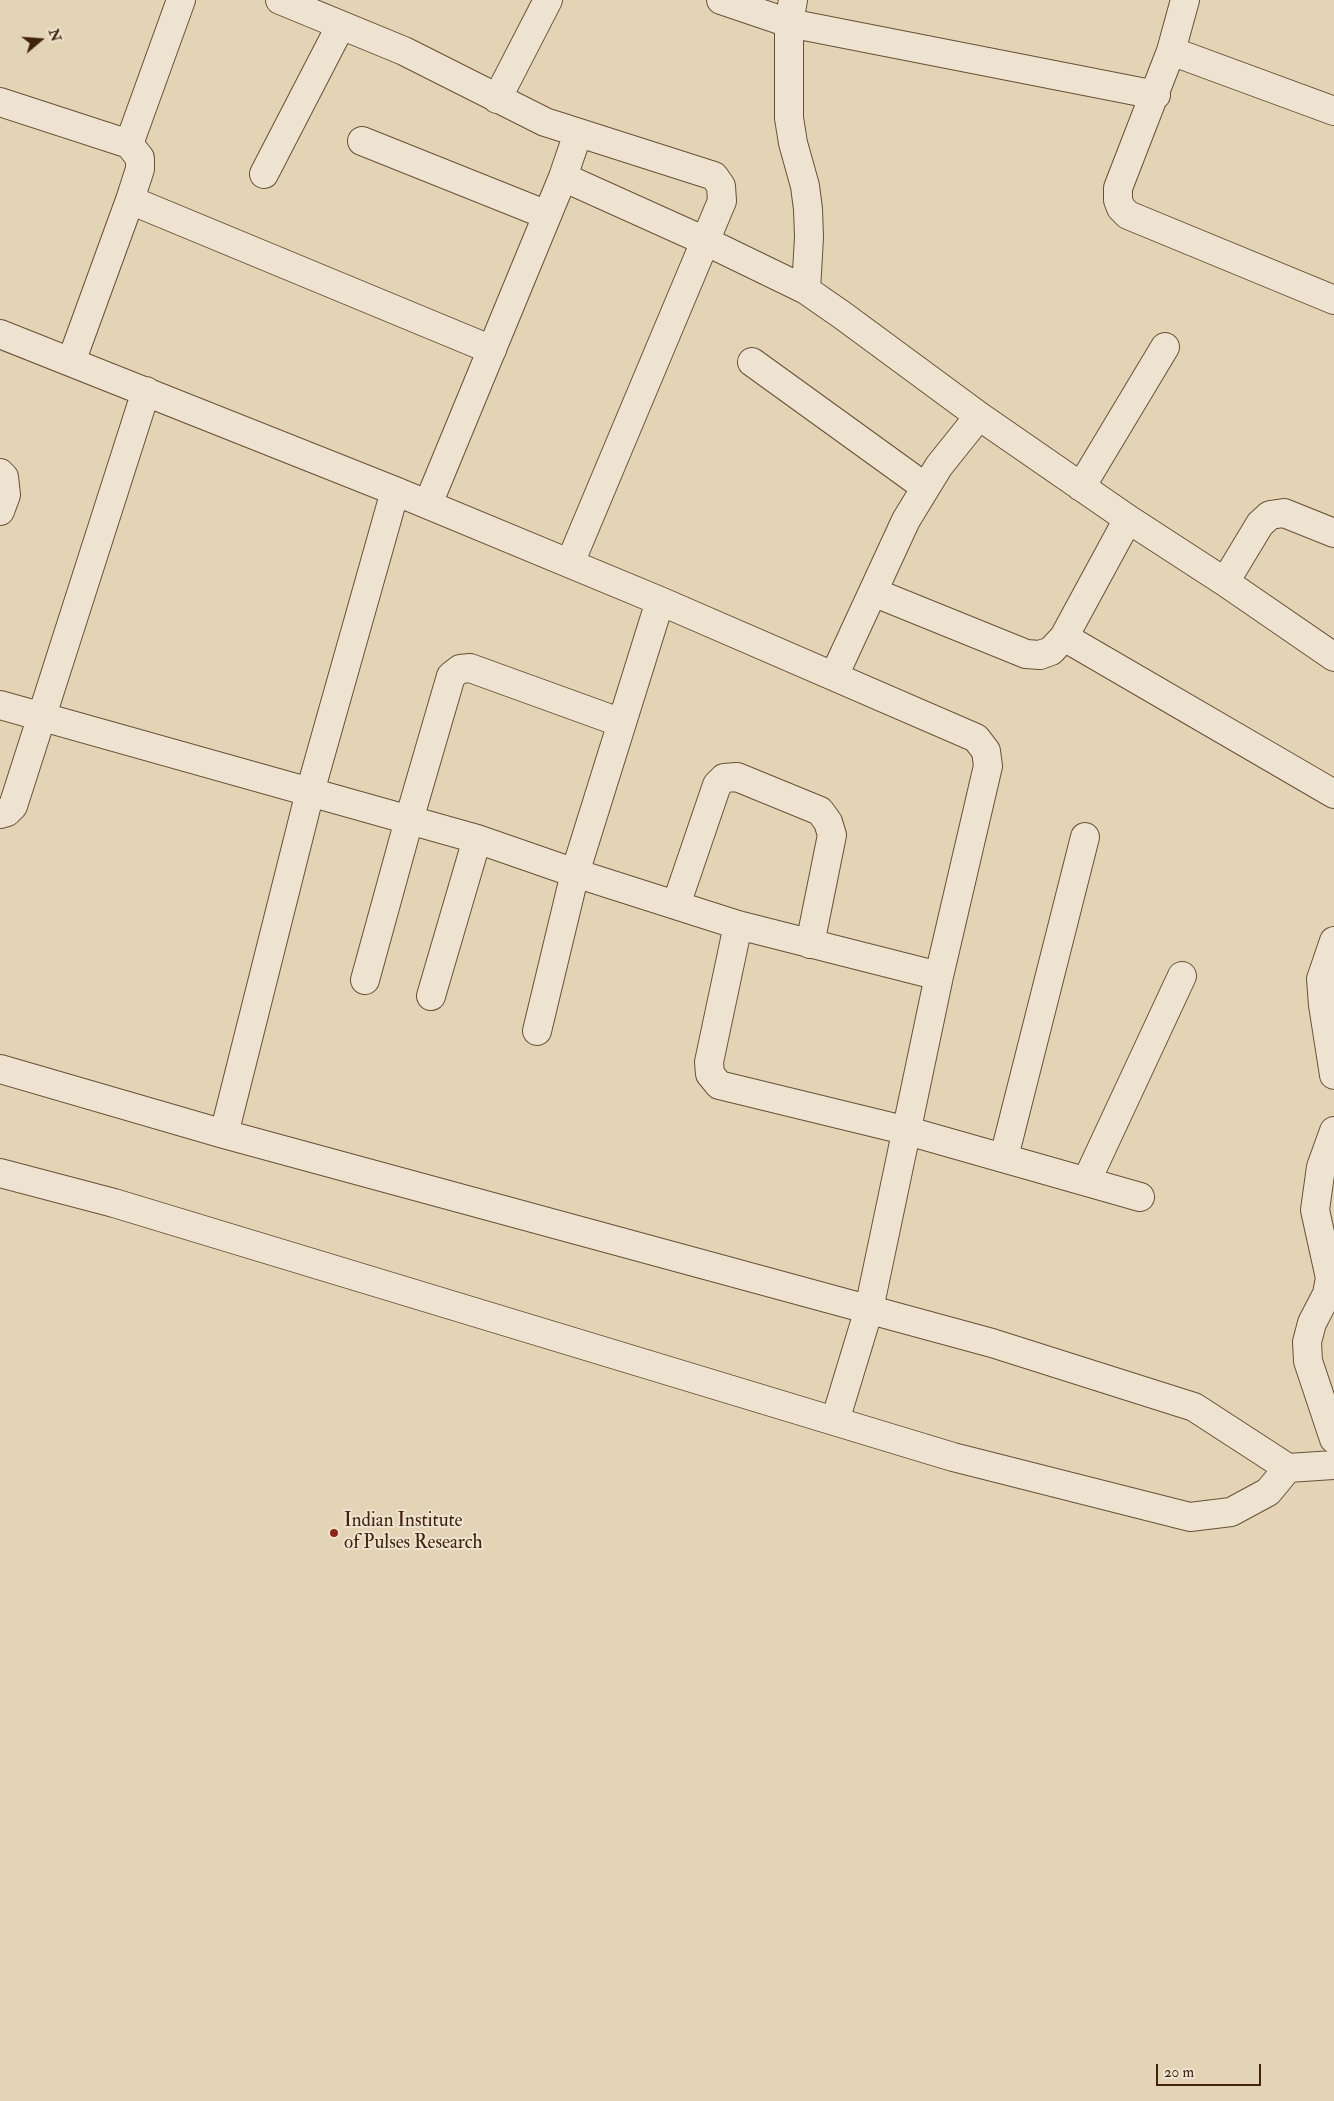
<!DOCTYPE html>
<html>
<head>
<meta charset="utf-8">
<style>
  body { margin:0 }
  #map { position:relative; width:1334px; height:2101px; overflow:hidden; background:#e4d4b6; font-family:"IM FELL Double Pica",serif }
  canvas { display:block }
  .north { position:absolute; left:15px; top:15px; width:50px; height:50px; -webkit-text-stroke:4px #ede3d0; paint-order:stroke; rotate:72deg; font-size:14px; font-weight:700; line-height:20px; text-align:center; color:#41230c }
  .north::after { content:''; display:block; margin:auto; width:18px; height:22px; background:#41230c; clip-path:polygon(50% 0,100% 100%,50% 72%,0 100%) }
  .scale { position:absolute; left:1156px; top:2064px; width:105px; height:22px; box-sizing:border-box; border:2px solid #41230c; border-top:0; padding-left:6px; font-size:15px; line-height:18px; white-space:nowrap; color:#41230c; -webkit-text-stroke:4px #ede3d0; paint-order:stroke }
</style>
</head>
<body>
<div id="map">
<canvas width="1334" height="2101"></canvas>
<div class="north">N</div>
<div class="scale">20 m</div>
</div>
<script>
const c = document.querySelector('canvas').getContext('2d');
c.lineJoin = 'round';
function toPath(rows) {
  const path = new Path2D();
  for (const r of rows) {
    path.moveTo(r[0], r[1]);
    for (let i = 2; i < r.length; i += 2) path.lineTo(r[i], r[i + 1]);
  }
  return path;
}
function stroke(path, color, width, dash) {
  c.strokeStyle = color;
  c.lineWidth = width;
  c.lineCap = dash ? 'butt' : 'round';
  c.setLineDash(dash || []);
  c.stroke(path);
}
function drawText(font, color, halo, rows, align = 'center') {
  c.font = font + ' "IM FELL Double Pica",serif';
  c.lineWidth = 4;
  c.setLineDash([]);
  c.textBaseline = 'middle';
  c.strokeStyle = halo;
  c.fillStyle = color;
  for (const [text, x, y, turn = 0] of rows) {
    c.save();
    c.translate(x, y);
    c.rotate((+turn || 0) * Math.PI / 180);
    c.textAlign = isNaN(turn) ? turn : align;
    if (halo) c.strokeText(text, 0, 0);
    c.fillText(text, 0, 0);
    c.restore();
  }
}
const minor = toPath([
  [280,0,404,51,545,122,714,176,721,186,722,201,570,563],
  [721,0,789,23,1156,95],
  [793,0,789,23,789,118,793,143,805,186,808,209,809,237,806,290],
  [1185,0,1171,51,1118,188,1118,200,1121,208,1128,215,1334,300],
  [1171,51,1334,111],
  [497,99,548,0],
  [0,102,129,144,140,158,140,169,130,200,71,362],
  [362,141,547,215],
  [129,144,181,0],
  [264,174,341,25],
  [563,177,705,241,806,290,842,315,979,416,1128,519,1225,582,1334,657],
  [130,200,492,350],
  [0,334,395,491,660,601,976,738,986,751,988,766,939,976,869,1309,835,1421],
  [752,362,925,487],
  [0,473,4,477,6,495,0,511],
  [1081,487,1165,347],
  [428,504,563,177,578,133],
  [1225,582,1260,524,1270,515,1284,513,1334,533],
  [873,592,1026,654,1040,655,1051,651,1064,637,1128,519],
  [1064,637,1334,794],
  [834,676,906,520,939,466,979,416],
  [0,705,477,839,575,873,738,925,939,976],
  [0,814,7,812,13,806,146,391],
  [676,905,717,785,724,778,737,777,820,811,828,822,832,835,810,944],
  [738,925,709,1062,710,1074,719,1085,908,1131,1140,1197],
  [1334,941,1321,979,1323,1005,1334,1075],
  [365,980,409,820,451,676,460,669,470,668,622,723],
  [431,996,477,839],
  [537,1031,575,873,660,601],
  [0,1069,224,1134,992,1343,1194,1407,1288,1468,1334,1465],
  [1334,1131,1321,1167,1315,1210,1330,1278,1327,1294,1312,1323,1307,1342,1308,1361,1334,1439],
  [224,1134,310,792,395,491],
  [1004,1157,1085,837],
  [0,1173,114,1203,953,1457,1190,1517,1231,1512,1268,1492,1288,1468],
  [1087,1180,1182,976]
]);
stroke(minor, '#6a4f36', 30);
stroke(minor, '#ede3d0', 28);
for (const [x, y, r, color] of [
  [334,1533,5,"#8f2418"]
]) {
  const dot = new Path2D();
  dot.arc(x, y, r, 0, 2 * Math.PI);
  c.fillStyle = color;
  c.fill(dot);
  stroke(dot, '#ede3d0', 2);
}
drawText('19px', '#41230c', '#ede3d0', [
  ["Indian Institute",344,1522],
  ["of Pulses Research",344,1544]
], 'left');
</script>
</body>
</html>
